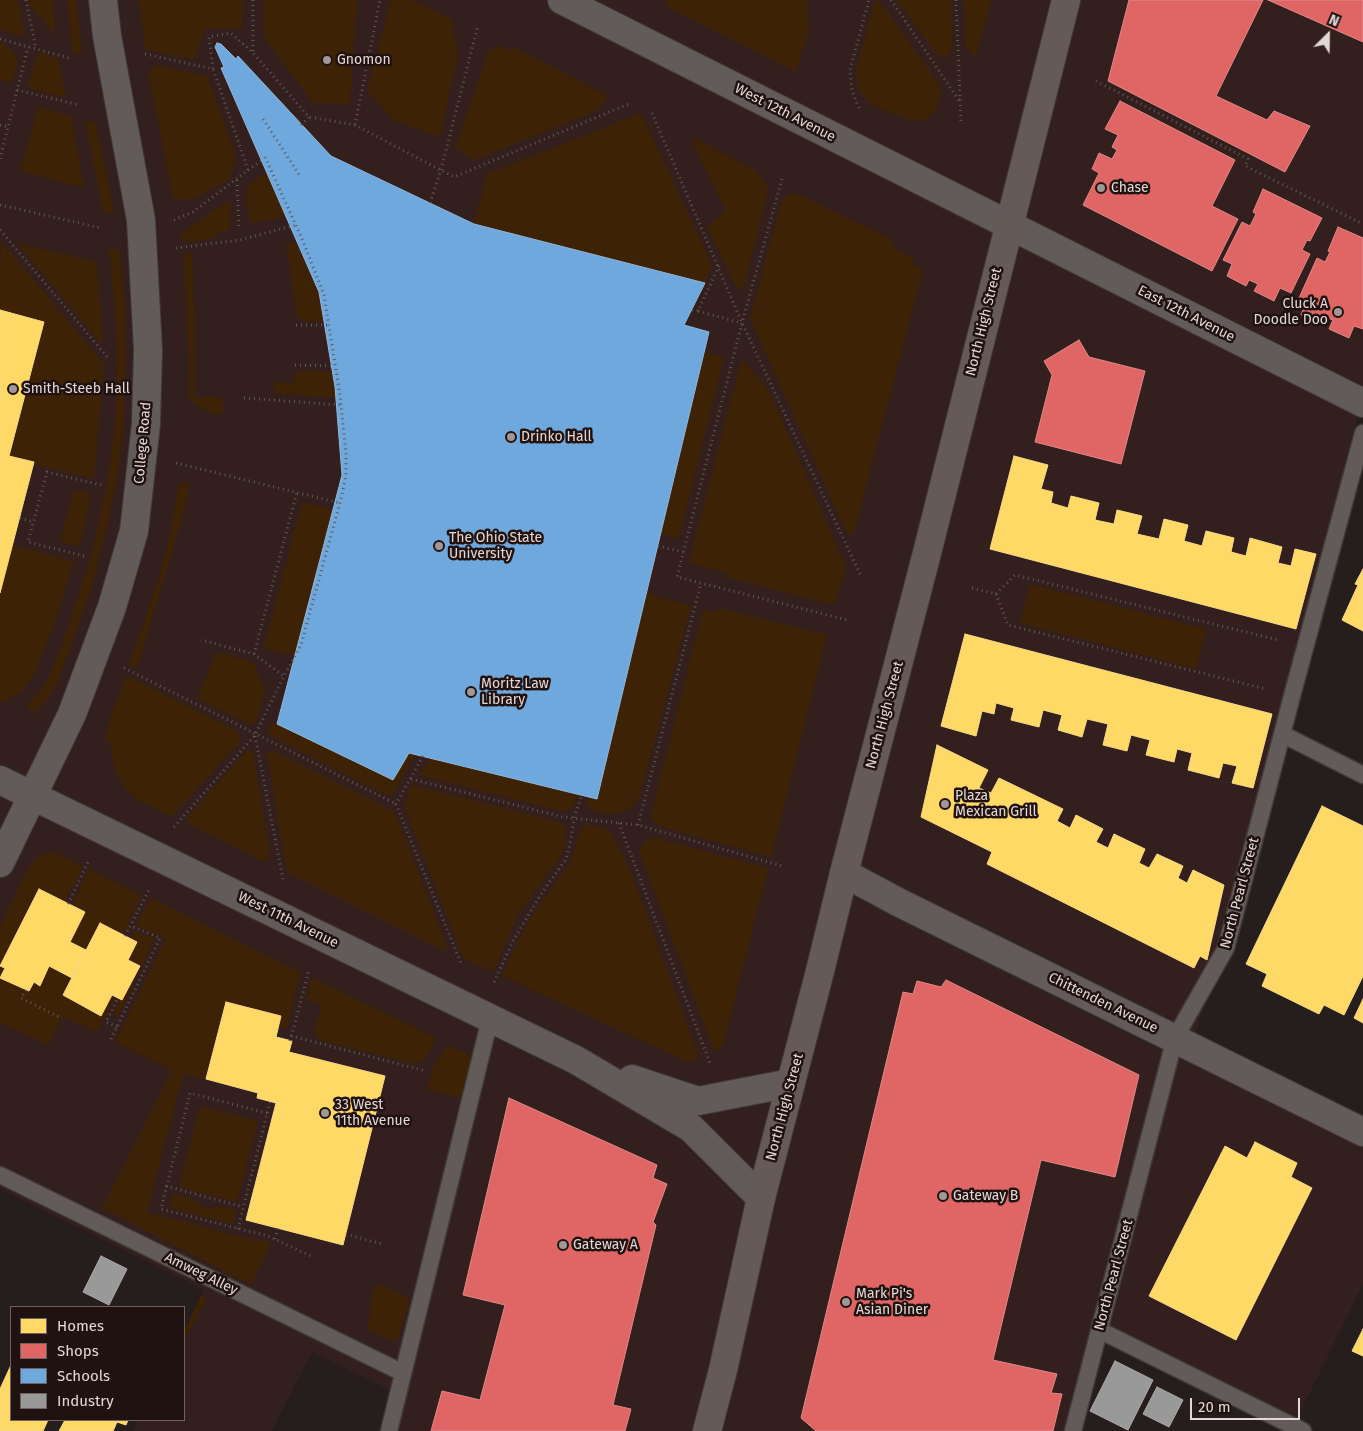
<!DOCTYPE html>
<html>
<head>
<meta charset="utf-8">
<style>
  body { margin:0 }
  #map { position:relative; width:1363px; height:1431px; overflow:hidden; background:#261e1d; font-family:"Fira Sans",sans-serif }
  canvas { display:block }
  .legend { position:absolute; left:10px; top:1306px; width:175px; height:115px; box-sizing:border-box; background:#201210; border:1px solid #6e615f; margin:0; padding:6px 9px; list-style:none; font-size:15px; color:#e3d8d6 }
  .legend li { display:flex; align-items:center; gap:10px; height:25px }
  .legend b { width:25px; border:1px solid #6e615f }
  .north { position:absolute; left:1303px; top:10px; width:50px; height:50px; -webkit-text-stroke:4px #201210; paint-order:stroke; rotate:23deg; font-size:14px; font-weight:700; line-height:20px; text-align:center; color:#e3d8d6 }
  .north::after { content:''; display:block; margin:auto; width:18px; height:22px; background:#e3d8d6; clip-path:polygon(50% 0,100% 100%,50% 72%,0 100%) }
  .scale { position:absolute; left:1190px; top:1398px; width:110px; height:22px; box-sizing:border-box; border:2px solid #e3d8d6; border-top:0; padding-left:6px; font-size:15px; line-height:18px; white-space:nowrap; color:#e3d8d6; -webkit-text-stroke:4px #201210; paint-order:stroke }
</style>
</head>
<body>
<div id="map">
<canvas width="1363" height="1431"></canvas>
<ul class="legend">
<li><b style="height:14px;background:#ffd966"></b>Homes</li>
<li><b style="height:14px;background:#e06666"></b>Shops</li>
<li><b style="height:14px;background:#6fa8dc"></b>Schools</li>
<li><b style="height:14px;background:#999"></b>Industry</li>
</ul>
<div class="north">N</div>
<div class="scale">20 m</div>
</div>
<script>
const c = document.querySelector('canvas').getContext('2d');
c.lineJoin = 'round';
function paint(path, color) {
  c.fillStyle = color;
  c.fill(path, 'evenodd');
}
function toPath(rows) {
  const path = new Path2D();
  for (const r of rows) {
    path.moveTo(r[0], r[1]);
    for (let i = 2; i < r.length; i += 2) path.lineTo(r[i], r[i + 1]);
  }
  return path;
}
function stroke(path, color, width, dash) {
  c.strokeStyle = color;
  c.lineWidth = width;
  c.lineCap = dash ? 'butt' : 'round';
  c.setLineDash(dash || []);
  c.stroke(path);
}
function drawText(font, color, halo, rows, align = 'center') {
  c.font = font + ' "Fira Sans",sans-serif';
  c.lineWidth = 5;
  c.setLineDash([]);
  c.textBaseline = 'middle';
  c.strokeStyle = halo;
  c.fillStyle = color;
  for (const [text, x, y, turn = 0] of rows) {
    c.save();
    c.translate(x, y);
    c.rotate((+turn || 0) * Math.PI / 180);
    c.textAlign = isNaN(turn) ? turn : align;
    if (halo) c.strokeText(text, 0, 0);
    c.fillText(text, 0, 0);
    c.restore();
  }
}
paint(toPath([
  [0,0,1363,0,1363,393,1193,1046,1363,1123,1363,1284,1292,1429,1093,1330,1067,1431,390,1431,399,1395,312,1352,272,1431,133,1431,138,1420,184,1420,184,1331,204,1290,0,1189]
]), '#331f1d');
paint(toPath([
  [0,0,18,0,25,37,0,30],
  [29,0,53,0,55,35,30,6],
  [67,0,76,0,82,53,73,55],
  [139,0,243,0,242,29,206,28,193,60,145,49],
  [263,0,357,0,350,104,313,103,264,37],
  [391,0,411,0,452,19,458,56,440,137,393,120,367,91],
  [666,0,807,0,809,30,796,72,666,6],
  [876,0,880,2,937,81,941,95,935,112,925,120,910,120,872,105,863,97,857,85,856,72,874,2],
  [897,0,951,0,953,46,949,55,945,58,937,55],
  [964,0,991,0,976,57,966,48],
  [0,42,5,44,16,57,18,64,11,83,0,80],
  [499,45,511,51,514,47,608,96,597,111,474,160,455,148,488,53],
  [38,52,58,58,66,98,27,88],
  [155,65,207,76,236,155,230,179,192,200,173,199,148,72],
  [38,107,71,116,84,188,20,171],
  [641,113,712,265,705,283,474,224,487,174],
  [85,120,96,123,114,213,103,211],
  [694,138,755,170,766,183,768,190,766,200,743,290,736,287,707,226,726,211,692,142],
  [266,172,286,217,251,223,246,202,248,185],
  [796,193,894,241,892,248,915,259,912,265,923,269,853,536,847,534,750,318,782,200,788,195],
  [231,198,230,230,218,232,212,239,191,242,180,240,181,234],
  [1,241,104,364,94,479,33,464,33,462,9,456,44,322,0,310],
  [296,242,319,292,324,322,306,321,297,317,286,244],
  [17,243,97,262,103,346],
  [109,247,119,250,125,303,126,358,124,417,119,465,108,523,91,590,58,681,50,696,33,714,27,705,43,688,51,673,67,630,92,553,107,483,115,425,117,373,116,322],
  [192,253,195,322,195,397,217,397,222,399,224,411,220,414,213,415,202,409,189,398,188,334,183,254],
  [704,352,724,357,679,538,661,534],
  [741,360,751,368,771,395,846,567,834,605,726,577,727,573,689,563],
  [306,370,332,372,336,398,274,393,274,382,294,384,295,372],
  [179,482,190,484,180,526,137,669,129,666,160,574,173,520],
  [74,490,91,493,80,547,60,541],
  [302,502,333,510,295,656,264,648],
  [12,545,74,561,56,619,34,674,23,690,15,696,0,703,0,593],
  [1030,584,1206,629,1196,669,1020,623],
  [647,592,658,595,658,597,691,606,640,795,636,804,621,813,610,814,599,813,592,810,586,804,588,796,597,798],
  [719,608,827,635,771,857,659,826,653,821,651,815,703,609,717,612],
  [216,652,253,662,265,690,257,720,252,725,197,699],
  [127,676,239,732,241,740,172,817,135,798,125,789,114,768,110,741,104,741,111,714],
  [271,721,393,780,409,753,415,755,391,797,267,734],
  [247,750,253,752,270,856,265,862,188,824,188,817],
  [272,750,394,811,447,946,445,951,287,872,267,753],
  [430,758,578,794,574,805,568,810,560,811,420,775],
  [411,785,559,822,565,825,566,839,563,851,558,860,520,911,493,972,464,959,404,806],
  [587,824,604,828,612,834,633,877,699,1057,688,1062,502,976,524,929,541,902,570,863,581,828],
  [656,838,768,868,723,1046,714,1051,642,859,640,851,643,844,649,840],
  [48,853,56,853,83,866,65,902,38,890,1,966,5,968,1,978,29,991,34,982,40,985,49,966,72,978,63,995,101,1015,112,995,115,997,97,1033,62,1016,48,1045,0,1022,0,927,28,868,37,857],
  [89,869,142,895,123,934,100,923,86,950,70,942,85,913,72,905],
  [150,898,300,972,287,1029,279,1026,281,1016,226,1002,206,1079,183,1074,147,1212,242,1237,267,1241,271,1244,251,1285,102,1208,172,1070,115,1042,166,938,136,926],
  [136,931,155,938,119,1016,113,1013,140,966,128,960,137,942,131,939],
  [312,978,437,1038,429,1053,422,1061,415,1064,319,1040,314,1032,322,1005,307,1000],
  [448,1045,473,1057,462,1098,427,1089,433,1067],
  [200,1106,258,1121,237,1202,179,1187],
  [173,1193,192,1199,201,1206,207,1208,212,1209,218,1206,236,1210,233,1224,169,1208],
  [378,1283,410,1299,397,1341,392,1342,368,1329,372,1295],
  [201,1296,207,1298,184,1342,184,1331]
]), '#3d2206');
const homes = toPath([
  [0,310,44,322,9,456,34,462,0,593,0,310],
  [1014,456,1048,465,1041,489,1053,492,1051,503,1068,508,1071,496,1099,503,1095,520,1114,524,1117,510,1142,516,1137,534,1159,539,1164,519,1188,525,1184,541,1202,546,1206,531,1234,538,1231,552,1246,556,1250,538,1282,547,1278,563,1291,566,1295,549,1316,554,1296,629,990,549,1014,456],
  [1363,569,1363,631,1342,620,1358,585,1355,584,1363,569],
  [965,634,1272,714,1253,788,1232,783,1237,766,1223,763,1219,778,1188,770,1192,753,1177,749,1174,762,1146,755,1150,740,1131,735,1127,751,1103,745,1108,724,1087,719,1082,737,1058,730,1062,715,1043,710,1039,727,1011,720,1014,708,996,703,994,714,982,711,976,736,941,726,965,634],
  [937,745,988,770,979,788,991,793,999,778,1063,809,1057,821,1070,828,1076,815,1103,829,1096,842,1108,848,1114,834,1145,849,1139,863,1149,868,1157,854,1183,866,1178,878,1187,883,1193,870,1224,885,1207,960,1200,956,1194,968,987,864,992,852,921,817,937,745],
  [1322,806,1363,826,1363,976,1344,1015,1324,1005,1319,1014,1262,986,1267,974,1246,964,1322,806],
  [39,889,85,912,70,942,86,950,72,978,49,966,40,986,34,982,29,991,0,978,5,968,0,966,39,889],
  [100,923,137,942,128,960,140,966,122,1000,112,995,101,1016,63,995,100,923],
  [1363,999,1363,1023,1354,1018,1363,999],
  [226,1002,281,1016,276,1037,292,1041,289,1052,385,1076,343,1245,246,1220,276,1103,257,1098,258,1093,206,1079,226,1002],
  [1255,1142,1297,1163,1291,1177,1312,1188,1236,1340,1149,1296,1225,1146,1247,1158,1255,1142],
  [1363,1329,1363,1356,1352,1351,1363,1329],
  [11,1365,11,1420,48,1420,43,1431,0,1431,0,1389,11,1365],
  [65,1420,128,1420,126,1425,117,1422,113,1431,59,1431,65,1420]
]);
paint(homes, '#ffd966');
stroke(homes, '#f7d988', 1);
const shops = toPath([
  [1129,0,1263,0,1216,96,1267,120,1274,111,1310,126,1285,172,1108,81,1129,0],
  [1268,0,1363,0,1363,42,1268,0],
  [1120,101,1235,160,1212,206,1238,219,1212,271,1083,205,1099,173,1092,169,1099,153,1112,159,1117,150,1112,147,1118,135,1105,129,1120,101],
  [1263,189,1322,218,1310,241,1307,240,1302,250,1310,254,1291,293,1280,288,1274,301,1254,291,1258,284,1249,280,1246,286,1227,276,1232,264,1223,260,1242,222,1250,226,1256,214,1253,212,1263,189],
  [1338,227,1363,238,1363,329,1354,326,1349,338,1329,329,1333,320,1325,317,1321,324,1301,315,1306,301,1299,298,1317,258,1325,262,1330,252,1328,251,1338,227],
  [1079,340,1089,357,1145,371,1121,464,1035,442,1052,375,1044,361,1079,340],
  [946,980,1139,1075,1115,1177,1041,1160,993,1360,1057,1374,1051,1393,1062,1394,1053,1431,816,1431,801,1418,903,992,913,994,917,981,941,987,946,980],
  [509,1098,657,1165,653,1178,667,1184,653,1222,656,1225,613,1405,631,1409,625,1431,431,1431,442,1391,480,1400,505,1305,463,1295,509,1098]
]);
paint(shops, '#e06666');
stroke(shops, '#e18888', 1);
const schools = toPath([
  [217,43,221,44,236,59,238,56,331,156,474,224,705,283,684,325,709,332,597,799,409,753,393,780,277,724,342,475,335,387,319,292,221,68,224,67,215,47,217,43]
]);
paint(schools, '#6fa8dc');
stroke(schools, '#92b6da', 1);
const industry = toPath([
  [101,1256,127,1269,109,1305,83,1292,101,1256],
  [1115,1361,1153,1380,1128,1430,1090,1411,1115,1361],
  [1157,1387,1183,1400,1169,1427,1143,1414,1157,1387]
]);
paint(industry, '#999');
stroke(industry, '#afacab', 1);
const service = toPath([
  [1282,734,1363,775],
  [0,1175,403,1373],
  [1099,1330,1303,1431],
  [389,1431,490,1019],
  [1073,1431,1175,1038,1226,948,1292,696,1363,433]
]);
const minor = toPath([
  [562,0,1363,403],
  [0,780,576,1060,691,1128,761,1198],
  [0,863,72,714,112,607,134,531,146,424,148,350,141,220,107,36,103,0],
  [844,873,898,902,1363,1132],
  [632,1079,698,1101,791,1083]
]);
const primary = toPath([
  [707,1431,723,1370,761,1198,820,971,844,873,928,549,1066,0]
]);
stroke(service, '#413a39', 19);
stroke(minor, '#413a39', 30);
stroke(primary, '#413a39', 30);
stroke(toPath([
  [26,0,36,49],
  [253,0,253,52],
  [891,0,960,102],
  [956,0,961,122],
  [0,39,69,58],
  [145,54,213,69,209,37,231,33,253,53,309,117,355,125,454,177,631,103],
  [1096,81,1248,159,1245,166,1363,224],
  [17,90,79,105],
  [859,108,852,91,850,70,869,0],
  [652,113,742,323,861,576],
  [263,119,300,176],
  [0,125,8,127],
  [301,125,309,117],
  [355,125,380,0],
  [265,157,303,241,324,295,340,395,346,454,346,476,340,503,301,645,284,676],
  [0,159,28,47],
  [248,170,261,161],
  [782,179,742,323,677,577,847,620],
  [237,180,239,229],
  [430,203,441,170,478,25],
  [0,205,101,228],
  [174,220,193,212,248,170,213,69],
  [0,230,109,359],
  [176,248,240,240,296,225],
  [719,266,698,311,742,323],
  [692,310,698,311],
  [296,325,328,325],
  [295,365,335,366],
  [244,398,341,405],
  [176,463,340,503],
  [20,518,33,522],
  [658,546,683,552],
  [84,556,28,542,47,472,101,485],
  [972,588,996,594,1015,575,1278,640],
  [996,594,1008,625,1266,689],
  [254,654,297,492],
  [124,668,396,804],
  [255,736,283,879],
  [423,756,396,804,462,966],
  [411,779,563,817,638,825,782,866],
  [619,823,711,1066],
  [638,825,701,583],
  [174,827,255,735,284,676,254,654,201,640],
  [68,904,89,860],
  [125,936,149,890],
  [494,982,513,941,541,894,566,859,571,839,574,818,582,795],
  [26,990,21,998,61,1018],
  [117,1027,106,1022,118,998],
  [291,1036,426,1071],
  [111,1039,160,938,131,926],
  [290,1041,309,970],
  [267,1113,190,1093,161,1209,268,1236,313,1257],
  [166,1186,243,1207],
  [238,1229,270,1102],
  [346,1234,382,1244],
  [275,1239,278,1228]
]), '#5e5857', 3, [1, 4]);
stroke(service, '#625b5a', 16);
stroke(minor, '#625b5a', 28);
stroke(primary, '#665a58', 28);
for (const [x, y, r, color] of [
  [327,60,5,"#a19795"],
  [1101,188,5,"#a19795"],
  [1338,312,5,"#a19795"],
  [13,389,5,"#a19795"],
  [511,437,5,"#a19795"],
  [439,546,5,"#a19795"],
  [471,692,5,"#a19795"],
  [945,804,5,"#a19795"],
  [325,1113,5,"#a19795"],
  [943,1196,5,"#a19795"],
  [563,1245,5,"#a19795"],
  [846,1302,5,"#a19795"]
]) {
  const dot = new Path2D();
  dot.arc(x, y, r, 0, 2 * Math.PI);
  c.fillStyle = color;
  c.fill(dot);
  stroke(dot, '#201210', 2);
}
drawText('14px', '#e3d8d6', '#201210', [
  ["Gnomon",337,60],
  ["Chase",1111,188],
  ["Cluck A",1328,304,"right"],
  ["Doodle Doo",1328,320,"right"],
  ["Smith-Steeb Hall",23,389],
  ["Drinko Hall",521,437],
  ["The Ohio State",449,538],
  ["University",449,554],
  ["Moritz Law",481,684],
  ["Library",481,700],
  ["Plaza",955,796],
  ["Mexican Grill",955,812],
  ["33 West",335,1105],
  ["11th Avenue",335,1121],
  ["Gateway B",953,1196],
  ["Gateway A",573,1245],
  ["Mark Pi's",856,1294],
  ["Asian Diner",856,1310]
], 'left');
drawText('14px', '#e3d8d6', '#201210', [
  ["West 12th Avenue",785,113,27],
  ["East 12th Avenue",1186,314,27],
  ["North High Street",984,322,-76],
  ["College Road",143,443,-85],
  ["North High Street",885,715,-75],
  ["North Pearl Street",1240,893,-75],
  ["West 11th Avenue",288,920,26],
  ["Chittenden Avenue",1103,1003,26],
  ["North High Street",785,1107,-75],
  ["Amweg Alley",201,1274,26],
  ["North Pearl Street",1114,1275,-75]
]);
</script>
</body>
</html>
